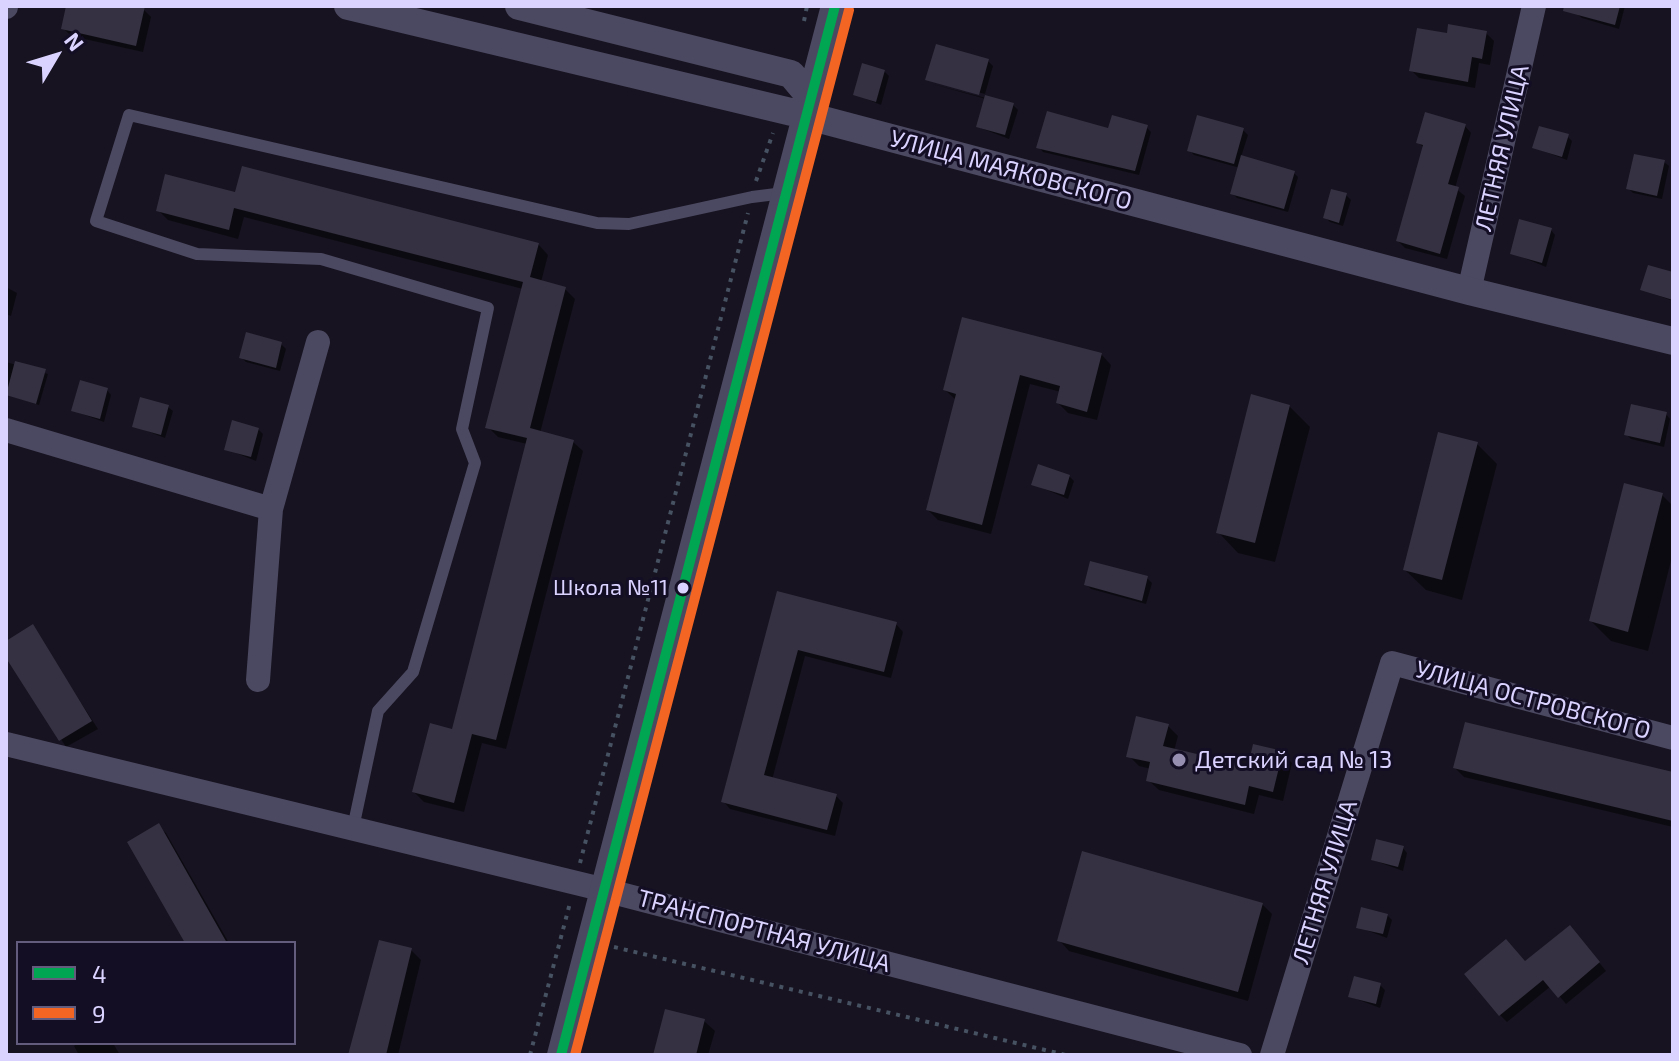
<!DOCTYPE html>
<html>
<head>
<meta charset="utf-8">
<style>
  body { margin:0 }
  #map { position:relative; width:1679px; height:1061px; overflow:hidden; background:#171320; font-family:"Exo 2",sans-serif }
  canvas { display:block }
  .frame { position:absolute; inset:0; border:8px solid #dad2ff; pointer-events:none }
  .legend { position:absolute; left:16px; top:941px; width:280px; height:104px; box-sizing:border-box; background:#140e25; border:2px solid #635c7c; margin:0; padding:10px 14px; list-style:none; font-size:24px; color:#dad2ff }
  .legend li { display:flex; align-items:center; gap:16px; height:40px }
  .legend b { width:40px; border:2px solid #635c7c }
  .north { position:absolute; left:16px; top:16px; width:80px; height:80px; -webkit-text-stroke:6px #140e25; paint-order:stroke; rotate:52deg; font-size:22px; font-weight:700; line-height:32px; text-align:center; color:#dad2ff }
  .north::after { content:''; display:block; margin:auto; width:28px; height:36px; background:#dad2ff; clip-path:polygon(50% 0,100% 100%,50% 72%,0 100%) }
</style>
</head>
<body>
<div id="map">
<canvas width="1679" height="1061"></canvas>
<div class="frame"></div>
<ul class="legend">
<li><b style="height:10px;background:#00a651"></b>4</li>
<li><b style="height:10px;background:#f26522"></b>9</li>
</ul>
<div class="north">N</div>
</div>
<script>
const c = document.querySelector('canvas').getContext('2d');
c.lineJoin = 'round';
function paint(path, color) {
  c.fillStyle = color;
  c.fill(path, 'evenodd');
}
function toPath(rows) {
  const path = new Path2D();
  for (const r of rows) {
    path.moveTo(r[0], r[1]);
    for (let i = 2; i < r.length; i += 2) path.lineTo(r[i], r[i + 1]);
  }
  return path;
}
function stroke(path, color, width, dash) {
  c.strokeStyle = color;
  c.lineWidth = width;
  c.lineCap = dash ? 'butt' : 'round';
  c.setLineDash(dash || []);
  c.stroke(path);
}
function drawText(font, color, halo, rows, align = 'center') {
  c.font = font + ' "Exo 2",sans-serif';
  c.lineWidth = 6;
  c.setLineDash([]);
  c.textBaseline = 'middle';
  c.strokeStyle = halo;
  c.fillStyle = color;
  for (const [text, x, y, turn = 0] of rows) {
    c.save();
    c.translate(x, y);
    c.rotate((+turn || 0) * Math.PI / 180);
    c.textAlign = isNaN(turn) ? turn : align;
    if (halo) c.strokeText(text, 0, 0);
    c.fillText(text, 0, 0);
    c.restore();
  }
}
paint(toPath([
  [68,6,143,9,151,17,143,52,71,36,63,28],
  [1580,6,1625,6,1619,29,1582,18,1577,14],
  [1486,33,1494,41,1490,65,1479,63,1475,88,1419,78,1411,70,1449,35],
  [988,61,993,66,985,94,928,79],
  [884,71,889,76,881,105,855,94],
  [932,84,1013,105,1018,110,1009,139,978,127,986,99],
  [1465,126,1471,133,1455,188,1465,196,1447,259,1405,248,1398,241,1424,148,1418,142],
  [1146,127,1151,132,1139,175,1043,152,1039,147],
  [1243,130,1248,135,1241,157,1293,172,1298,177,1288,212,1237,198,1232,193,1240,168,1194,155,1189,150],
  [1567,136,1572,141,1567,160,1535,148],
  [1664,162,1669,166,1662,199,1633,193,1628,188],
  [237,195,538,244,548,255,541,282,565,289,575,299,540,433,572,441,583,451,506,749,482,743,464,812,424,802,414,792,453,731,527,444,498,437,488,427,523,289,244,217,238,239,168,220,158,210],
  [1346,195,1351,200,1343,226,1330,222,1325,217],
  [1551,230,1555,235,1546,267,1512,253],
  [1673,274,1673,301,1643,290],
  [6,287,17,293,11,316,6,314],
  [281,344,286,349,280,371,246,362,241,357],
  [1101,354,1111,365,1097,420,1068,413,1058,403,1061,392,1030,384,991,534,938,520,928,510,956,400,945,390],
  [6,362,48,374,39,405,6,394],
  [107,390,111,395,104,422,74,411],
  [1289,406,1310,427,1275,562,1238,553,1218,532],
  [168,407,173,411,165,438,134,426],
  [1666,414,1670,419,1664,447,1631,439,1626,434],
  [258,429,263,434,256,461,226,449],
  [1477,444,1497,464,1462,600,1426,590,1405,570],
  [1069,476,1074,481,1068,499,1033,484],
  [1662,495,1673,506,1673,553,1648,651,1611,641,1591,621],
  [1147,578,1152,583,1146,604,1091,589,1086,584],
  [778,594,896,624,903,632,891,678,805,656,772,780,836,796,843,803,835,836,730,809,723,801],
  [32,627,98,729,66,747,6,654,6,643],
  [1168,726,1178,736,1174,751,1250,769,1282,753,1292,763,1283,801,1259,795,1254,814,1159,790,1148,780,1151,769,1139,766,1129,756],
  [1455,768,1673,774,1673,827,1464,777],
  [158,826,166,833,229,943,187,943],
  [1403,848,1407,853,1403,871,1373,860],
  [1262,904,1272,914,1248,1001,1069,951,1059,940],
  [1387,915,1392,920,1387,938,1358,927],
  [1577,935,1606,971,1566,1004,1551,986,1507,1022,1500,1015,1526,963],
  [411,950,421,960,398,1055,351,1055],
  [1380,985,1385,990,1380,1008,1351,997],
  [704,1021,715,1031,708,1055,655,1055],
  [78,1043,113,1043,120,1055,79,1055,74,1046]
]), '#0007');
paint(toPath([
  [66,6,145,6,136,46,61,29],
  [1564,6,1620,6,1615,25,1563,11],
  [1448,24,1487,31,1482,59,1472,57,1468,82,1409,71,1417,28,1447,33],
  [936,44,989,59,979,95,925,80],
  [862,63,885,70,876,102,853,95],
  [985,95,1014,103,1005,135,976,127],
  [1047,111,1108,128,1112,115,1148,125,1135,171,1036,148],
  [1425,112,1466,124,1448,184,1459,187,1440,254,1396,241,1423,145,1416,143],
  [1197,115,1244,128,1234,164,1187,151],
  [1539,126,1569,134,1562,157,1532,148],
  [1634,154,1665,160,1657,196,1626,189],
  [1241,155,1295,171,1284,209,1230,194],
  [242,166,539,243,530,277,566,287,530,428,574,440,496,740,472,734,454,803,412,792,430,723,452,729,527,438,485,428,523,282,234,208,229,230,156,211,165,174,235,192],
  [1331,189,1347,193,1339,223,1323,218],
  [1519,219,1552,228,1542,263,1510,254],
  [1648,265,1673,272,1673,300,1640,290],
  [962,317,1102,353,1087,412,1056,403,1060,386,1020,375,982,525,926,510,956,394,943,390],
  [246,332,282,342,276,368,239,358],
  [15,361,46,369,36,404,6,395],
  [80,380,108,388,100,419,71,411],
  [1251,394,1290,405,1255,543,1216,533],
  [140,397,169,405,161,435,132,427],
  [1631,404,1667,412,1660,443,1624,435],
  [232,420,259,428,251,457,224,450],
  [1438,432,1478,442,1442,580,1403,570],
  [1038,464,1070,475,1064,495,1031,485],
  [1624,483,1663,493,1628,632,1589,621],
  [1090,561,1148,576,1142,601,1084,585],
  [777,591,897,622,884,672,798,650,764,775,837,794,827,830,721,802],
  [33,624,92,721,59,741,6,658,6,641],
  [1136,716,1169,724,1163,746,1248,766,1253,744,1283,751,1273,792,1249,786,1245,805,1146,781,1150,762,1126,757],
  [1465,722,1673,772,1673,821,1453,768],
  [159,823,227,943,185,943,127,842],
  [1376,839,1404,846,1398,867,1371,860],
  [1082,851,1263,903,1238,992,1057,941],
  [1361,907,1388,914,1383,934,1356,928],
  [1570,925,1600,962,1558,998,1543,980,1499,1016,1464,974,1506,939,1525,961],
  [379,940,412,948,386,1055,348,1055],
  [1354,976,1381,983,1376,1004,1348,997],
  [665,1009,705,1019,696,1055,653,1055]
]), '#353142');
stroke(toPath([
  [804,21,807,6],
  [756,181,773,133],
  [580,863,748,213],
  [614,947,1066,1055],
  [530,1055,570,903]
]), '#465161', 4, [4, 6]);
stroke(toPath([
  [353,828,378,711,413,672,475,463,462,429,488,308,321,259,197,254,96,221,129,115,597,223,629,224,752,197,784,193]
]), '#4b4861', 12);
stroke(toPath([
  [6,7,6,6],
  [1469,291,1534,6],
  [6,430,271,509],
  [258,680,271,509,318,342],
  [6,744,601,889,1240,1055],
  [1272,1055,1392,663,1673,738]
]), '#4b4861', 24);
stroke(toPath([
  [348,6,808,116,1469,291,1673,341],
  [519,6,791,74,812,99],
  [561,1055,835,6]
]), '#4b4861', 28);
stroke(toPath([
  [561,1055,835,6]
]), '#00a651', 10);
stroke(toPath([
  [575,1055,849,10]
]), '#f26522', 10);
for (const [x, y, r, color] of [
  [683,588,7,"#dad2ff"],
  [1179,760,8,"#968fb1"]
]) {
  const dot = new Path2D();
  dot.arc(x, y, r, 0, 2 * Math.PI);
  c.fillStyle = color;
  c.fill(dot);
  stroke(dot, '#140e25', 3);
}
drawText('22px', '#dad2ff', '#140e25', [
  ["Школа №11",668,588]
], 'right');
drawText('24px', '#dad2ff', '#140e25', [
  ["ЛЕТНЯЯ УЛИЦА",1502,148,-77],
  ["УЛИЦА МАЯКОВСКОГО",1011,170,15],
  ["УЛИЦА ОСТРОВСКОГО",1533,700,15],
  ["ЛЕТНЯЯ УЛИЦА",1325,882,-73],
  ["ТРАНСПОРТНАЯ УЛИЦА",764,931,15]
]);
drawText('24px', '#dad2ff', '#140e25', [
  ["Детский сад № 13",1195,760]
], 'left');
</script>
</body>
</html>
